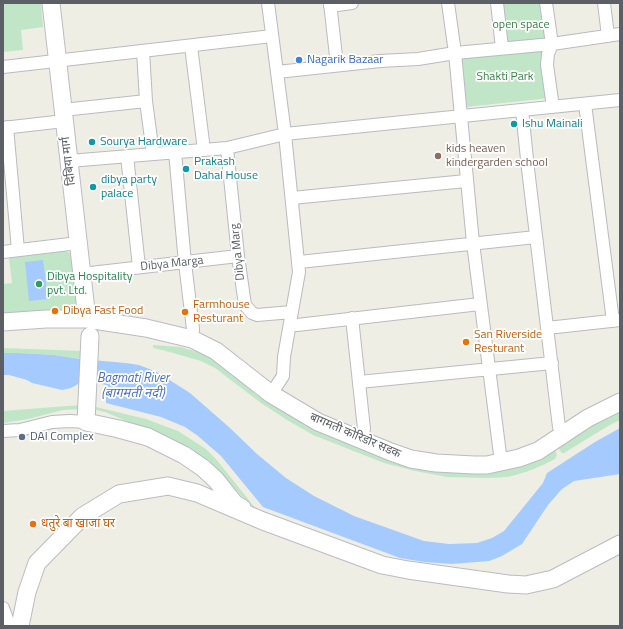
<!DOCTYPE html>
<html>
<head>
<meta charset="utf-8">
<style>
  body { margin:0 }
  #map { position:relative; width:623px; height:629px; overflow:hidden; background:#efeee5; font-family:"Titillium Web",sans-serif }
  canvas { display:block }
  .frame { position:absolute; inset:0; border:4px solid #5c5f65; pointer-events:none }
</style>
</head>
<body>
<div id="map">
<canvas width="623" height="629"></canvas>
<div class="frame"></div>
</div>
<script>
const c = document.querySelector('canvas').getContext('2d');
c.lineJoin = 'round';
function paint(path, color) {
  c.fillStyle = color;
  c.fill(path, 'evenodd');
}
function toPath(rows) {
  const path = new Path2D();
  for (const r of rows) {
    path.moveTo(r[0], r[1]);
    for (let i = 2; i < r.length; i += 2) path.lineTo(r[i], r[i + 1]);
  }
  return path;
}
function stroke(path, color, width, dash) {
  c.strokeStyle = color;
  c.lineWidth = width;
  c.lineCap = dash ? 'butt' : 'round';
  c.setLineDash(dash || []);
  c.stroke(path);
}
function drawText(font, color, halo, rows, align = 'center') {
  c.font = font + ' "Titillium Web","Noto Sans Devanagari",sans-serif';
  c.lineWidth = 3.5;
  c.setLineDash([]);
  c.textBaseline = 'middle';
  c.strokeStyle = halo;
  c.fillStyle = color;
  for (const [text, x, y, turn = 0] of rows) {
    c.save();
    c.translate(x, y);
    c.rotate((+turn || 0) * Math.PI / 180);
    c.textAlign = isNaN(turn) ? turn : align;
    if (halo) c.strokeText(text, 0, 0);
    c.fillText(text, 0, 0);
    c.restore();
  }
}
paint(toPath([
  [4,3,41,3,43,27,21,30,23,50,3,52,3,8],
  [496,3,545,3,551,43,502,48],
  [544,46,550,98,466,107,460,55],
  [65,251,70,253,72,255,77,293,76,307,73,313,3,317,3,284,12,283,9,258],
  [153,345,181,347,204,354,217,361,234,374,255,394,269,403,287,413,386,455,527,462,555,450,557,455,555,459,543,465,526,472,508,477,488,478,447,477,415,471,384,463,313,435,287,420,261,403,215,368,201,361,166,351,153,348],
  [3,348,82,351,82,359,54,355,19,353,3,353],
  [80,405,80,409,63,410,28,419,3,423,3,411],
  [96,407,146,419,178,431,206,449,216,459,256,509,248,503,222,474,192,449,105,412,96,410],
  [620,410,620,420,608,426,564,453,562,453,558,448,591,426]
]), '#c1e6c7');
paint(toPath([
  [43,260,48,299,29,301,25,262],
  [3,353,19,353,54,355,80,359,126,363,139,365,157,372,190,393,230,428,257,454,286,478,314,496,354,516,424,541,449,544,477,543,492,538,504,531,543,483,547,473,595,442,620,428,620,474,574,481,562,489,548,505,522,544,502,556,489,561,452,564,424,562,400,558,263,507,221,456,198,436,185,427,161,417,106,403,106,385,85,380,71,388,62,390,32,383,27,380,9,375,3,375]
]), '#a5cafe');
const street = toPath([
  [268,3,285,134,299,272,284,357,283,376,271,394],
  [330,3,337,65],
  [448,3,455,53,473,243,501,462],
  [497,3,502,48],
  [546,3,552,44,548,54,547,65,553,107],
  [604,3,608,36],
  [330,6,352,3],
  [191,46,204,150],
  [143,51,146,101,153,154],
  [3,67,272,36],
  [277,72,380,61,418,59,455,53,552,44,620,34],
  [585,104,613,321],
  [63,110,146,101],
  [522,110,528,169,559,427,566,434],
  [7,127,18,250],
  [3,128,64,121],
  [227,148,238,256,245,305,252,313,257,315,292,312],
  [175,152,185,263,193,329,192,339],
  [127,156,139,267],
  [69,161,227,148,285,134,620,100],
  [292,198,466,181],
  [3,252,78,243],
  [299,262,536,237],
  [82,274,238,256],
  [352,318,364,429,361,440],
  [290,324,297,325,480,304],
  [547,328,620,320],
  [359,382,552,363],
  [3,431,20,430,52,422,70,421,86,422],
  [3,608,7,619,8,626]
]);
const secondary = toPath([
  [51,3,87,319],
  [3,322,46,319,87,319,146,328,192,339,216,351,271,394,318,422,391,452,411,459,436,463,474,465,487,465,519,458,538,451,588,418,620,402],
  [90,336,86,422,119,429,148,437,184,455,203,468,216,480,235,504,242,508],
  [20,626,27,592,37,563,83,516,119,494,168,486,197,493,263,521,382,565,408,570,508,584,526,585,553,579,620,544]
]);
stroke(street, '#b9bbc0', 14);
stroke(secondary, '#babcc2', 19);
stroke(street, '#fff', 12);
stroke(secondary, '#fff', 17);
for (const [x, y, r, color] of [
  [299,60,4,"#3f7fe0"],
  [514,124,4,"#0f9aa8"],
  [92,142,4,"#0f9aa8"],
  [438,156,4,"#8d6e63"],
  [186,169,4,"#0f9aa8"],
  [93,187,4,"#0f9aa8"],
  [39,284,4,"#2e9e5b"],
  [55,311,4,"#e8710a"],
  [185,312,4,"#e8710a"],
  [466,342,4,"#e8710a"],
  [22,437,4,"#5c6f8a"],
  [33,524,4,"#e8710a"]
]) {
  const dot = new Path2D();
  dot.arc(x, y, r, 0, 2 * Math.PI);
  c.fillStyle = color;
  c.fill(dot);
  stroke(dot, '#fff', 1.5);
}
drawText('12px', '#358344', '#fff', [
  ["open space",521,25],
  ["Shakti Park",505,77]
]);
drawText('12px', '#366cbe', '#fff', [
  ["Nagarik Bazaar",307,60]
], 'left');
drawText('12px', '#0d838f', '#fff', [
  ["Ishu Mainali",522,124],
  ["Sourya Hardware",100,142],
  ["Prakash",194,162],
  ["Dahal House",194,176],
  ["dibya party",101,180],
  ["palace",101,194]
], 'left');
drawText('12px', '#785e54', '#fff', [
  ["kids heaven",446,149],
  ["kindergarden school",446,163]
], 'left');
drawText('12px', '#5c5f65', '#fff', [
  ["दिबिया मार्ग",69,161,-97],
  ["Dibya Marg",238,252,-96],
  ["Dibya Marga",172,264,-6],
  ["बागमती कोरिडोर सडक",355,436,23]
]);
drawText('12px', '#27864d', '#fff', [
  ["Dibya Hospitality",47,277],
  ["pvt. Ltd.",47,291]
], 'left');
drawText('12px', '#c56008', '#fff', [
  ["Farmhouse",193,305],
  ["Resturant",193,319],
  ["Dibya Fast Food",63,311],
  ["San Riverside",474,335],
  ["Resturant",474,349],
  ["धतुरे बा खाजा घर",41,524]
], 'left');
drawText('12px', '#4e5e75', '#fff', [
  ["DAI Complex",30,437]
], 'left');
drawText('italic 13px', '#4770c2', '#fff', [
  ["Bagmati River",133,379],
  ["(बागमती नदी)",133,394]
]);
</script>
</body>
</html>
